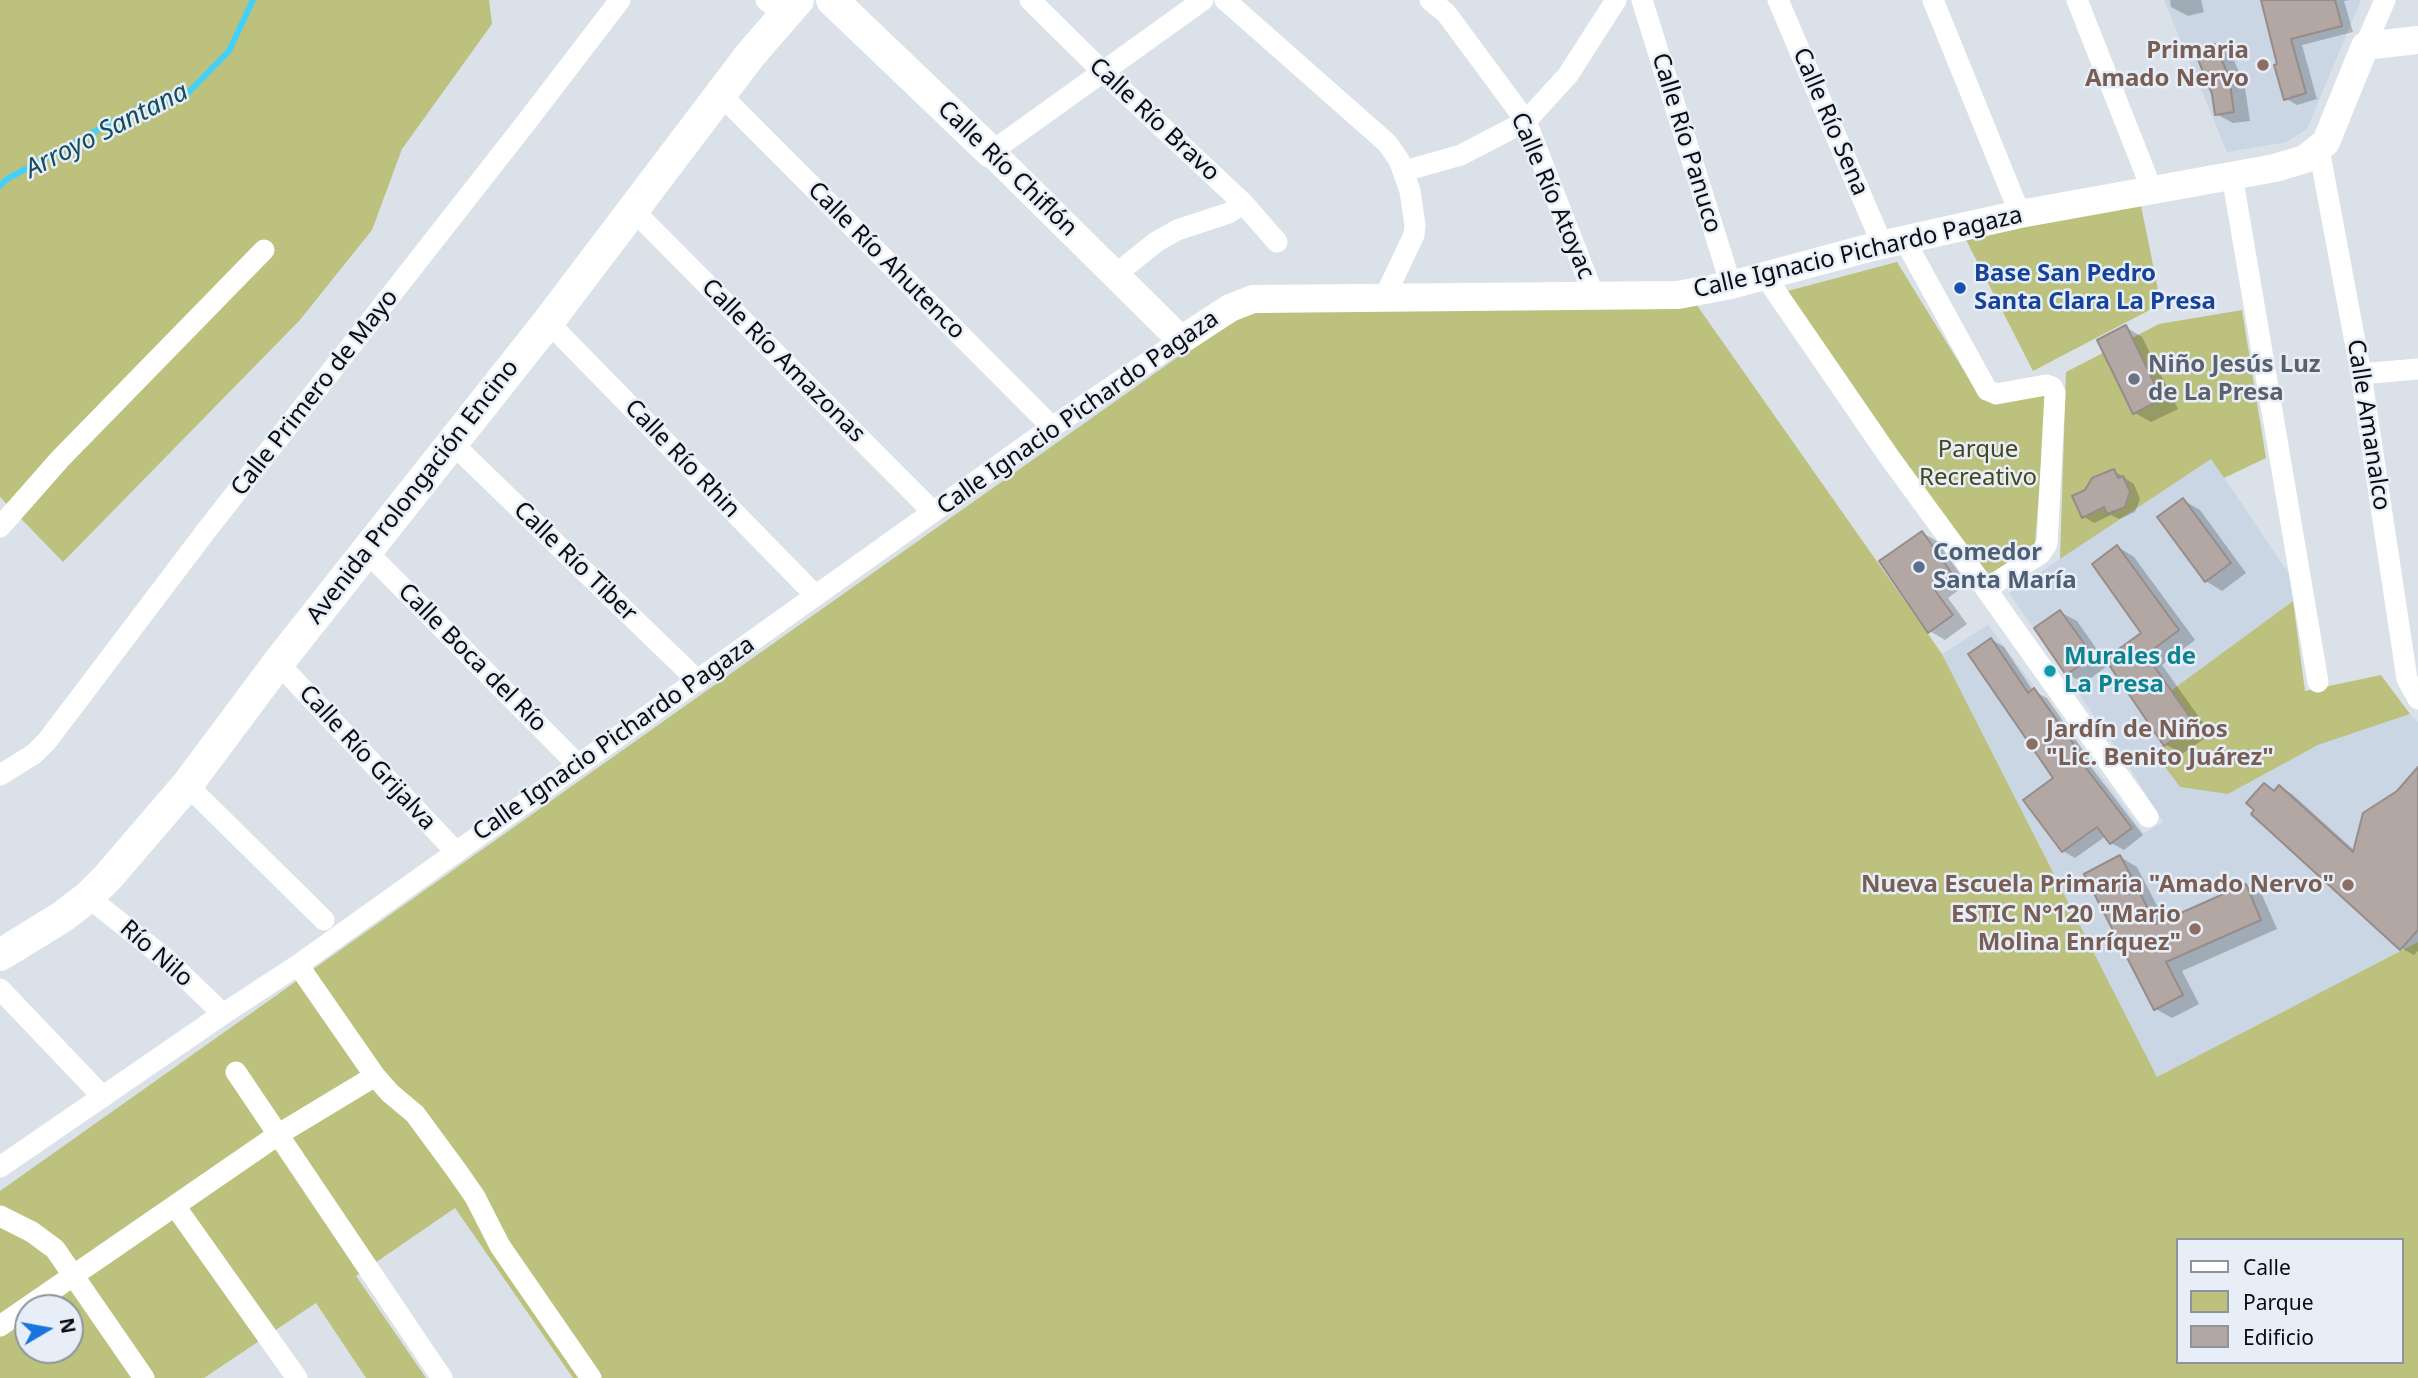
<!DOCTYPE html>
<html>
<head>
<meta charset="utf-8">
<style>
  body { margin:0 }
  #map { position:relative; width:2418px; height:1378px; overflow:hidden; background:#dae1e9; font-family:"Noto Sans",sans-serif }
  canvas { display:block }
  .legend { position:absolute; left:2176px; top:1238px; width:228px; height:126px; box-sizing:border-box; background:#e7eef7; border:2px solid #8f949a; margin:0; padding:9px 12px; list-style:none; font-size:21px; color:#0a0c0f }
  .legend li { display:flex; align-items:center; gap:14px; height:35px }
  .legend b { width:35px; border:2px solid #8f949a }
  .north { position:absolute; left:14px; top:1294px; width:70px; height:70px; box-sizing:border-box; background:#e7eef7; border:2px solid #8f949a; border-radius:50%; rotate:80deg; font-size:19px; font-weight:700; line-height:28px; text-align:center; color:#0a0c0f }
  .north::after { content:''; display:block; margin:auto; width:24px; height:32px; background:#1974dd; clip-path:polygon(50% 0,100% 100%,50% 72%,0 100%) }
</style>
</head>
<body>
<div id="map">
<canvas width="2418" height="1378"></canvas>
<ul class="legend">
<li><b style="height:9px;background:#fff"></b>Calle</li>
<li><b style="height:19px;background:#bcc27d"></b>Parque</li>
<li><b style="height:19px;background:#b2a7a3"></b>Edificio</li>
</ul>
<div class="north">N</div>
</div>
<script>
const c = document.querySelector('canvas').getContext('2d');
c.lineJoin = 'round';
function paint(path, color) {
  c.fillStyle = color;
  c.fill(path, 'evenodd');
}
function toPath(rows) {
  const path = new Path2D();
  for (const r of rows) {
    path.moveTo(r[0], r[1]);
    for (let i = 2; i < r.length; i += 2) path.lineTo(r[i], r[i + 1]);
  }
  return path;
}
function stroke(path, color, width, dash) {
  c.strokeStyle = color;
  c.lineWidth = width;
  c.lineCap = dash ? 'butt' : 'round';
  c.setLineDash(dash || []);
  c.stroke(path);
}
function drawText(font, color, halo, rows, align = 'center') {
  c.font = font + ' "Noto Sans",sans-serif';
  c.lineWidth = 5;
  c.setLineDash([]);
  c.textBaseline = 'middle';
  c.strokeStyle = halo;
  c.fillStyle = color;
  for (const [text, x, y, turn = 0] of rows) {
    c.save();
    c.translate(x, y);
    c.rotate((+turn || 0) * Math.PI / 180);
    c.textAlign = isNaN(turn) ? turn : align;
    if (halo) c.strokeText(text, 0, 0);
    c.fillText(text, 0, 0);
    c.restore();
  }
}
paint(toPath([
  [2164,0,2361,0,2307,129,2287,142,2227,152],
  [2211,458,2289,574,2293,601,2173,690,2195,724,2155,753,2228,794,2318,745,2410,714,2418,722,2418,942,2157,1078,1942,654,1988,625,2144,833,2163,822,2130,768,2009,593]
]), '#cad6e4');
paint(toPath([
  [0,0,489,0,492,24,402,149,372,230,299,321,63,562,0,497],
  [2140,201,2161,304,2033,371,1964,236],
  [1897,262,1982,400,2047,389,2035,544,1982,581,1784,292],
  [1696,304,1942,654,2157,1077,2418,942,2418,1378,573,1378,455,1208,356,1276,426,1378,366,1378,316,1303,204,1378,0,1378,0,1191,1240,313],
  [2178,1240,2402,1240,2402,1362,2178,1362],
  [28,1308,70,1308,70,1350,28,1350],
  [2242,310,2266,458,2224,478,2211,459,2060,559,2066,372,2159,324],
  [2293,601,2305,691,2381,675,2410,714,2318,745,2228,794,2180,787,2154,752,2195,724,2172,690]
]), '#bcc27d');
paint(toPath([
  [2170,0,2201,0,2204,12,2188,16,2171,7],
  [2263,0,2350,0,2344,1,2353,32,2302,45,2317,99,2297,105,2285,98],
  [2215,46,2232,55,2245,88,2250,121,2233,123,2216,114],
  [2126,327,2142,337,2178,409,2151,422,2135,413],
  [2114,471,2134,484,2140,499,2135,512,2119,519,2111,515,2094,523,2083,516],
  [2183,500,2200,510,2246,573,2222,591,2206,581],
  [1922,533,1937,541,1967,584,1948,598,1967,624,1945,640,1930,631],
  [2118,547,2134,557,2195,640,2162,665,2211,734,2182,754,2165,744,2110,664,2084,683,2067,674,2060,612,2077,621,2105,661,2144,634],
  [1992,640,2004,647,2033,691,2047,698,2090,760,2087,762,2143,835,2124,850,2111,843,2106,836,2075,858,2063,851,2055,778],
  [2418,770,2418,951,2414,955,2401,948,2264,785,2276,792,2280,787,2292,794,2355,851,2398,792],
  [2120,857,2137,867,2165,921,2246,886,2262,895,2277,929,2182,971,2199,1004,2172,1018,2156,1009]
]), '#0003');
stroke(toPath([
  [0,186,7,179,120,118,184,97,229,51,253,0]
]), '#45d0f7', 6);
const building = toPath([
  [2261,0,2335,0,2342,26,2291,39,2306,93,2284,100,2274,65,2277,64,2261,0],
  [2215,44,2229,77,2234,112,2215,115,2212,94,2195,52,2215,44],
  [2126,325,2162,399,2133,414,2097,340,2126,325],
  [2114,469,2118,478,2123,476,2130,492,2125,507,2107,514,2104,507,2082,518,2072,496,2085,490,2092,478,2114,469],
  [2183,498,2231,563,2205,582,2157,517,2183,498],
  [1922,531,1953,575,1934,589,1953,615,1928,633,1879,561,1922,531],
  [2117,545,2179,630,2146,655,2195,724,2164,746,2105,659,2141,633,2092,564,2117,545],
  [2060,610,2093,656,2066,675,2034,628,2060,610],
  [1991,638,2028,693,2034,688,2079,752,2076,755,2132,828,2110,844,2097,827,2062,852,2023,800,2053,778,1968,654,1991,638],
  [2418,767,2418,930,2400,950,2251,814,2254,810,2246,803,2264,783,2274,791,2279,785,2353,852,2363,813,2397,791,2418,767],
  [2120,855,2156,924,2246,884,2261,920,2166,962,2183,995,2154,1010,2084,874,2120,855]
]);
paint(building, '#b2a7a3');
stroke(building, '#978c89', 2);
stroke(toPath([
  [766,0,786,15],
  [1030,0,1102,71,1243,203,1277,242],
  [1225,0,1387,143,1399,160,1410,191,1415,225,1414,235,1385,296],
  [1430,0,1446,13,1526,121,1594,296],
  [1642,0,1731,285],
  [1778,0,1882,244],
  [1933,0,2020,214],
  [2077,0,2152,190],
  [2365,46,2385,0],
  [720,94,1052,427],
  [2319,149,2361,374,2407,679,2418,699],
  [991,152,1203,0],
  [1404,171,1461,155,1526,121,1568,75,1616,0],
  [2232,175,2318,682],
  [633,210,933,512],
  [1904,239,1987,390,1996,394,2046,385,2052,387,2055,393,2047,544,2040,554,1986,589],
  [1115,275,1156,242,1177,230,1229,213,1243,203],
  [1765,276,1890,458,1986,589,2148,817],
  [548,322,815,595],
  [2361,374,2418,369],
  [452,443,698,681],
  [0,527,60,459,264,250],
  [366,551,577,764],
  [278,663,456,852],
  [0,775,34,754,47,741,206,531,525,124,620,0],
  [187,785,324,920],
  [88,897,166,959,223,1014],
  [298,965,375,1076,390,1093,415,1114,457,1171,475,1197,500,1246,591,1378],
  [0,989,103,1097],
  [236,1072,442,1378],
  [0,1167,223,1014,298,965,1052,427,1181,340],
  [175,1206,297,1378],
  [0,1216,32,1232,55,1249,144,1378],
  [0,1326,279,1134,375,1076]
]), '#fff', 21);
stroke(toPath([
  [991,152,1181,340,1230,308,1253,299,1678,295,1731,285,1872,247,2020,214,2275,168,2305,159,2326,142,2365,46,2418,40]
]), '#fff', 28);
stroke(toPath([
  [832,0,991,152],
  [0,955,62,917,88,897,108,877,187,785,278,663,548,322,751,54,798,0]
]), '#fff', 32);
for (const [x, y, r, color] of [
  [2263,65,7,"#8d6e63"],
  [1960,288,7,"#1a4fb4"],
  [2134,379,7,"#6b7280"],
  [1919,567,7,"#5c6f8a"],
  [2050,671,7,"#0f9aa8"],
  [2032,744,7,"#8d6e63"],
  [2348,885,7,"#8d6e63"],
  [2195,929,7,"#8d6e63"]
]) {
  const dot = new Path2D();
  dot.arc(x, y, r, 0, 2 * Math.PI);
  c.fillStyle = color;
  c.fill(dot);
  stroke(dot, '#e7eef7', 2.5);
}
drawText('bold 24px', '#785e54', '#e7eef7', [
  ["Primaria",2249,51],
  ["Amado Nervo",2249,79],
  ["Jardín de Niños",2046,730,"left"],
  ["\"Lic. Benito Juárez\"",2046,758,"left"],
  ["Nueva Escuela Primaria \"Amado Nervo\"",2334,885],
  ["ESTIC N°120 \"Mario",2181,915],
  ["Molina Enríquez\"",2181,943]
], 'right');
drawText('24px', '#0a0c0f', '#e7eef7', [
  ["Calle Río Bravo",1154,120,43],
  ["Calle Río Sena",1830,122,67],
  ["Calle Río Panuco",1686,143,73],
  ["Calle Río Chiflón",1007,169,44],
  ["Calle Río Atoyac",1552,196,67],
  ["Calle Ignacio Pichardo Pagaza",1858,253,-13],
  ["Calle Río Ahutenco",886,261,45],
  ["Calle Río Amazonas",783,361,45],
  ["Calle Primero de Mayo",315,393,-52],
  ["Calle Ignacio Pichardo Pagaza",1078,413,-35],
  ["Calle Amanalco",2368,425,81],
  ["Calle Río Rhin",682,459,46],
  ["Avenida Prolongación Encino",413,492,-52],
  ["Calle Río Tiber",575,562,44],
  ["Calle Boca del Río",472,658,45],
  ["Calle Ignacio Pichardo Pagaza",614,739,-35],
  ["Calle Río Grijalva",367,758,47],
  ["Río Nilo",156,954,41]
]);
drawText('bold 24px', '#164399', '#e7eef7', [
  ["Base San Pedro",1974,274],
  ["Santa Clara La Presa",1974,302]
], 'left');
drawText('bold 24px', '#5b616d', '#e7eef7', [
  ["Niño Jesús Luz",2148,365],
  ["de La Presa",2148,393]
], 'left');
drawText('24px', '#44471d', '#e7eef7', [
  ["Parque",1978,450],
  ["Recreativo",1978,478]
]);
drawText('bold 24px', '#4e5e75', '#e7eef7', [
  ["Comedor",1933,553],
  ["Santa María",1933,581]
], 'left');
drawText('bold 24px', '#0d838f', '#e7eef7', [
  ["Murales de",2064,657],
  ["La Presa",2064,685]
], 'left');
drawText('italic 26px', '#134d5d', '#e7eef7', [
  ["Arroyo Santana",107,131,-27]
]);
</script>
</body>
</html>
